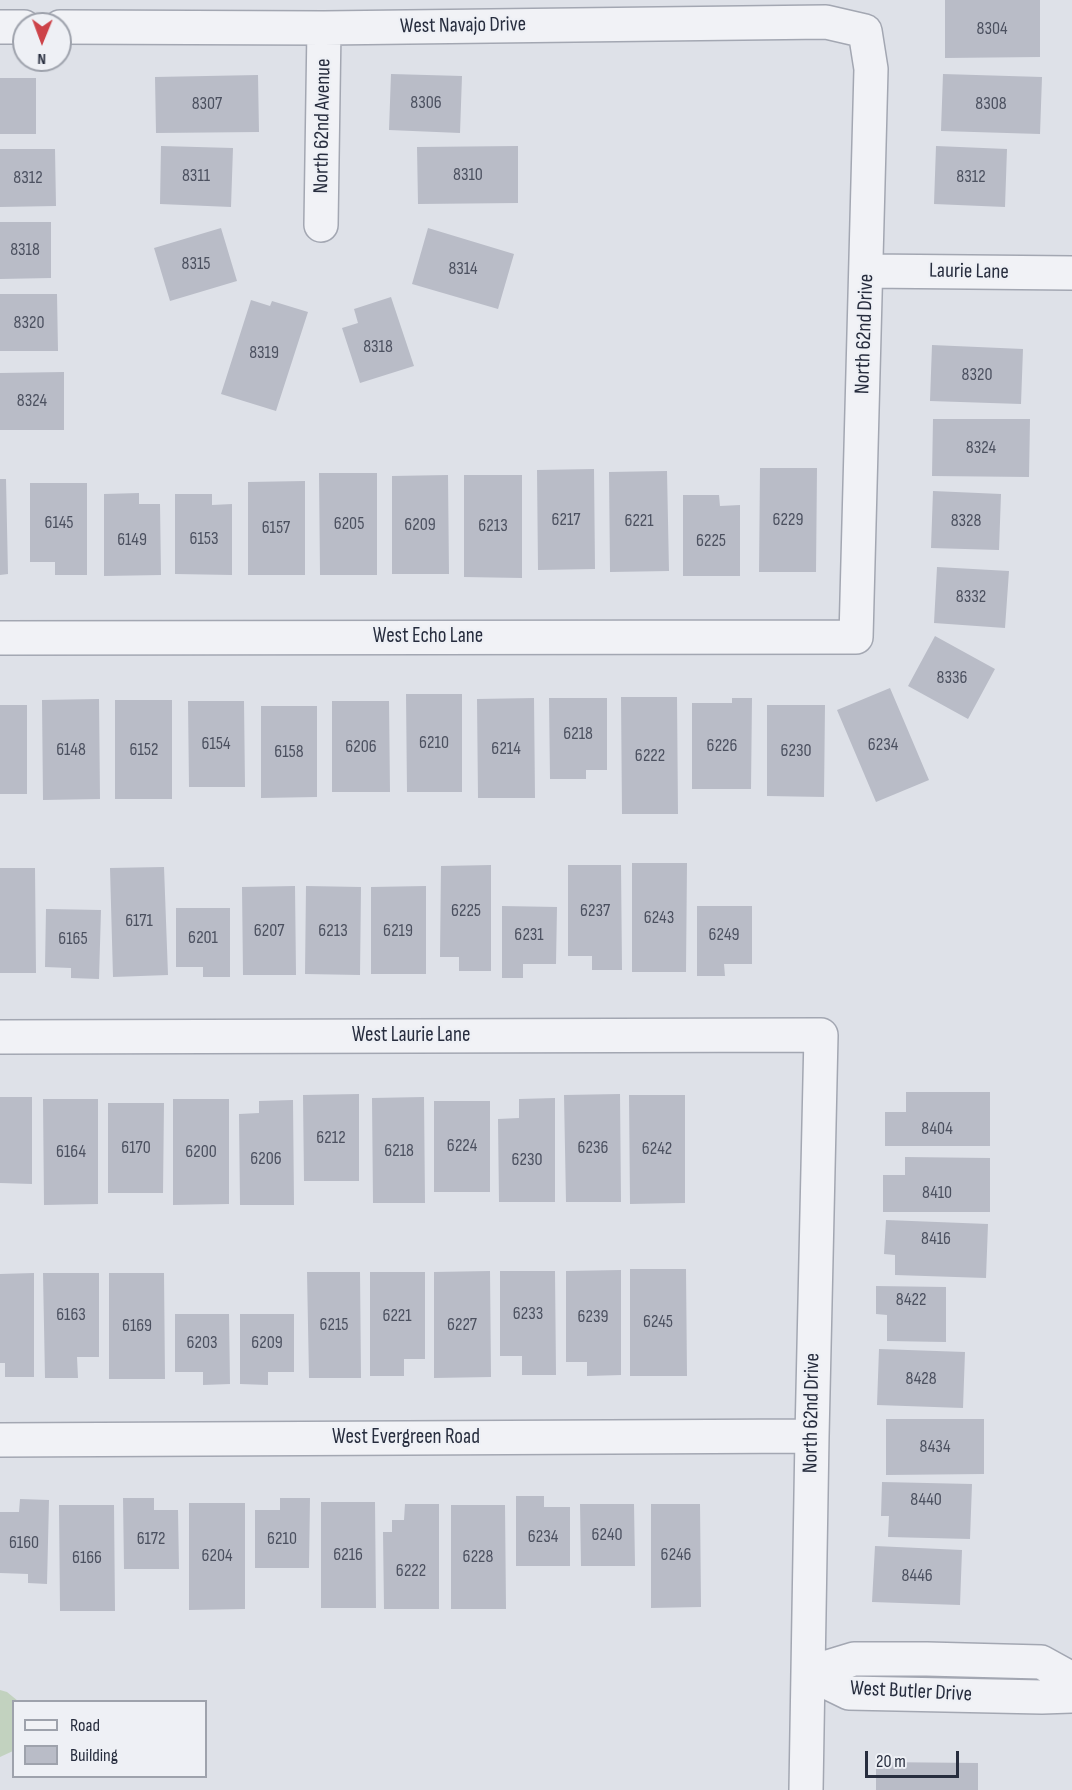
<!DOCTYPE html>
<html>
<head>
<meta charset="utf-8">
<style>
  body { margin:0 }
  #map { position:relative; width:1072px; height:1790px; overflow:hidden; background:#dee1e8; font-family:"Sofia Sans Condensed",sans-serif }
  canvas { display:block }
  .legend { position:absolute; left:12px; top:1700px; width:195px; height:78px; box-sizing:border-box; background:#eef0f5; border:2px solid #9ea2ac; margin:0; padding:8px 10px; list-style:none; font-size:18px; color:#272d3e }
  .legend li { display:flex; align-items:center; gap:12px; height:30px }
  .legend b { width:30px; border:2px solid #9ea2ac }
  .north { position:absolute; left:12px; top:12px; width:60px; height:60px; box-sizing:border-box; background:#eef0f5; border:2px solid #9ea2ac; border-radius:50%; rotate:181deg; font-size:16px; font-weight:700; line-height:24px; text-align:center; color:#272d3e }
  .north::after { content:''; display:block; margin:auto; width:21px; height:27px; background:#cd4349; clip-path:polygon(50% 0,100% 100%,50% 72%,0 100%) }
  .scale { position:absolute; left:865px; top:1751px; width:94px; height:27px; box-sizing:border-box; border:3px solid #272d3e; border-top:0; padding-left:8px; font-size:18px; line-height:21px; white-space:nowrap; color:#272d3e; -webkit-text-stroke:4px #eef0f5; paint-order:stroke }
</style>
</head>
<body>
<div id="map">
<canvas width="1072" height="1790"></canvas>
<ul class="legend">
<li><b style="height:8px;background:#f1f2f6"></b>Road</li>
<li><b style="height:16px;background:#b9bcc7"></b>Building</li>
</ul>
<div class="north">N</div>
<div class="scale">20 m</div>
</div>
<script>
const c = document.querySelector('canvas').getContext('2d');
c.lineJoin = 'round';
function paint(path, color) {
  c.fillStyle = color;
  c.fill(path, 'evenodd');
}
function toPath(rows) {
  const path = new Path2D();
  for (const r of rows) {
    path.moveTo(r[0], r[1]);
    for (let i = 2; i < r.length; i += 2) path.lineTo(r[i], r[i + 1]);
  }
  return path;
}
function stroke(path, color, width, dash) {
  c.strokeStyle = color;
  c.lineWidth = width;
  c.lineCap = dash ? 'butt' : 'round';
  c.setLineDash(dash || []);
  c.stroke(path);
}
function drawText(font, color, halo, rows, align = 'center') {
  c.font = font + ' "Sofia Sans Condensed",sans-serif';
  c.lineWidth = 4.5;
  c.setLineDash([]);
  c.textBaseline = 'middle';
  c.strokeStyle = halo;
  c.fillStyle = color;
  for (const [text, x, y, turn = 0] of rows) {
    c.save();
    c.translate(x, y);
    c.rotate((+turn || 0) * Math.PI / 180);
    c.textAlign = isNaN(turn) ? turn : align;
    if (halo) c.strokeText(text, 0, 0);
    c.fillText(text, 0, 0);
    c.restore();
  }
}
paint(toPath([
  [0,1690,7,1692,18,1701,14,1702,13,1751,0,1757]
]), '#c2d2bf');
paint(toPath([
  [945,0,1040,0,1040,57,945,58],
  [391,74,462,76,460,133,389,130],
  [943,74,1042,77,1040,134,941,131],
  [258,75,259,132,156,133,155,77],
  [0,78,36,78,36,134,0,134],
  [161,146,233,148,231,207,160,204],
  [518,146,518,203,418,204,417,147],
  [936,146,1007,149,1005,207,934,204],
  [0,149,55,149,56,206,0,207],
  [0,222,51,222,51,278,0,279],
  [221,228,237,281,170,301,154,248],
  [428,228,514,254,498,309,412,284],
  [0,294,57,294,58,351,0,351],
  [391,297,414,366,360,383,342,328,358,323,354,309],
  [251,300,270,306,272,301,308,312,276,411,221,394],
  [932,345,1023,349,1021,404,930,401],
  [64,372,64,430,0,430,0,373],
  [933,419,1030,419,1029,477,932,476],
  [760,468,817,468,816,572,759,572],
  [594,469,595,569,538,570,537,470],
  [667,471,669,571,610,572,609,472],
  [319,473,377,473,377,575,320,575],
  [448,475,449,574,392,574,392,476],
  [464,475,522,475,522,578,464,577],
  [0,479,6,479,8,574,0,575],
  [305,481,305,575,248,575,248,482],
  [30,483,87,483,87,575,55,575,55,562,30,562],
  [933,491,1001,494,999,550,931,548],
  [139,493,139,504,160,504,161,575,104,576,104,494],
  [175,494,212,494,212,505,232,504,232,575,175,574],
  [683,495,719,495,720,506,740,505,740,576,683,576],
  [937,567,1009,571,1005,628,934,623],
  [935,636,995,669,968,719,908,686],
  [890,688,929,780,876,802,837,710],
  [406,694,462,694,462,792,407,792],
  [621,697,677,697,678,814,622,814],
  [534,698,535,798,478,798,477,699],
  [549,698,607,698,607,770,586,770,586,779,550,779],
  [732,698,752,698,751,789,692,789,692,703,732,703],
  [99,699,100,799,43,800,42,700],
  [115,700,172,700,172,799,115,799],
  [188,701,244,701,245,787,189,787],
  [332,701,389,701,390,792,332,792],
  [0,705,27,705,27,794,0,794],
  [767,705,825,705,824,797,767,796],
  [261,706,317,706,317,797,261,798],
  [632,863,687,863,686,972,632,972],
  [491,865,491,971,459,971,459,957,440,957,441,866],
  [568,865,621,865,622,970,592,970,592,956,568,956],
  [164,867,168,975,113,977,110,868],
  [0,868,35,868,36,973,0,973],
  [295,886,296,975,243,975,242,887],
  [306,886,361,887,360,975,305,974],
  [426,886,426,974,371,974,371,887],
  [502,906,557,907,556,964,523,964,523,978,502,978],
  [697,906,752,906,752,964,724,964,725,976,697,976],
  [176,908,230,908,230,977,203,977,203,967,176,967],
  [46,909,101,910,99,979,71,978,71,968,45,967],
  [906,1092,990,1092,990,1146,885,1146,885,1112,906,1112],
  [359,1094,359,1181,304,1181,303,1095],
  [620,1094,621,1202,566,1202,564,1095],
  [629,1095,685,1095,685,1203,630,1204],
  [0,1097,32,1097,32,1184,0,1183],
  [424,1097,425,1203,373,1203,372,1098],
  [555,1098,555,1202,499,1202,498,1119,519,1118,519,1099],
  [43,1099,98,1099,98,1204,44,1205],
  [173,1099,229,1099,229,1204,173,1205],
  [293,1100,294,1205,240,1205,239,1114,259,1113,259,1101],
  [434,1101,490,1101,490,1192,434,1192],
  [108,1103,164,1103,163,1193,108,1193],
  [905,1157,990,1158,990,1212,883,1212,883,1175,905,1175],
  [886,1220,988,1224,986,1278,895,1275,895,1255,884,1254],
  [630,1269,686,1269,687,1376,630,1376],
  [621,1270,621,1375,587,1376,587,1362,566,1362,566,1271],
  [490,1271,491,1377,434,1378,434,1272],
  [500,1271,555,1271,556,1375,522,1375,522,1356,500,1356],
  [307,1272,360,1272,361,1378,309,1378],
  [370,1272,425,1272,425,1359,404,1359,404,1376,370,1376],
  [34,1273,34,1377,5,1377,5,1363,0,1363,0,1274],
  [43,1273,99,1273,99,1357,77,1357,78,1378,45,1378],
  [109,1273,164,1273,165,1379,109,1379],
  [876,1286,946,1287,946,1342,887,1341,887,1315,876,1314],
  [175,1314,229,1314,230,1384,203,1385,203,1372,175,1372],
  [240,1314,294,1314,294,1372,268,1372,268,1385,240,1384],
  [879,1349,965,1352,963,1408,877,1405],
  [886,1419,984,1419,984,1474,886,1475],
  [882,1482,972,1484,970,1539,888,1537,889,1516,881,1516],
  [516,1496,544,1496,544,1507,570,1507,570,1566,516,1566],
  [123,1498,154,1498,154,1510,178,1510,179,1569,124,1569],
  [280,1498,310,1498,309,1568,255,1568,255,1510,280,1510],
  [20,1499,49,1500,47,1584,28,1583,28,1574,0,1573,0,1512,19,1512],
  [321,1502,375,1502,376,1608,321,1608],
  [189,1503,245,1503,245,1609,189,1610],
  [405,1504,439,1504,439,1609,384,1609,383,1532,392,1532,392,1520,404,1520],
  [580,1504,634,1504,635,1566,581,1566],
  [651,1504,700,1504,701,1607,651,1608],
  [59,1505,114,1505,115,1611,60,1611],
  [451,1505,505,1505,506,1609,451,1609],
  [875,1546,962,1550,960,1605,872,1602],
  [876,1762,978,1763,978,1790,876,1790]
]), '#b9bcc7');
const minor = toPath([
  [0,27,24,27],
  [321,225,324,28],
  [867,271,1072,273],
  [0,638,856,637,871,69,865,31,826,22,324,28,60,27],
  [0,1037,821,1035,812,1436,806,1790],
  [0,1440,812,1436],
  [808,1673,854,1659,927,1659,1041,1662,1072,1679],
  [808,1673,849,1693,1042,1697,1072,1696]
]);
stroke(minor, '#a3a7b2', 36);
stroke(minor, '#f1f2f6', 33);
drawText('18px', '#4c5160', null, [
  ["8304",992,29],
  ["8306",426,103],
  ["8307",207,104],
  ["8308",991,104],
  ["8310",468,175],
  ["8311",196,176],
  ["8312",971,177],
  ["8312",28,178],
  ["8318",25,250],
  ["8315",196,264],
  ["8314",463,269],
  ["8320",29,323],
  ["8318",378,347],
  ["8319",264,353],
  ["8320",977,375],
  ["8324",32,401],
  ["8324",981,448],
  ["6217",566,520],
  ["6229",788,520],
  ["6221",639,521],
  ["8328",966,521],
  ["6145",59,523],
  ["6205",349,524],
  ["6209",420,525],
  ["6213",493,526],
  ["6157",276,528],
  ["6153",204,539],
  ["6149",132,540],
  ["6225",711,541],
  ["8332",971,597],
  ["8336",952,678],
  ["6218",578,734],
  ["6210",434,743],
  ["6154",216,744],
  ["6234",883,745],
  ["6226",722,746],
  ["6206",361,747],
  ["6214",506,749],
  ["6148",71,750],
  ["6152",144,750],
  ["6230",796,751],
  ["6158",289,752],
  ["6222",650,756],
  ["6225",466,911],
  ["6237",595,911],
  ["6243",659,918],
  ["6171",139,921],
  ["6207",269,931],
  ["6213",333,931],
  ["6219",398,931],
  ["6231",529,935],
  ["6249",724,935],
  ["6201",203,938],
  ["6165",73,939],
  ["8404",937,1129],
  ["6212",331,1138],
  ["6224",462,1146],
  ["6170",136,1148],
  ["6236",593,1148],
  ["6242",657,1149],
  ["6218",399,1151],
  ["6164",71,1152],
  ["6200",201,1152],
  ["6206",266,1159],
  ["6230",527,1160],
  ["8410",937,1193],
  ["8416",936,1239],
  ["8422",911,1300],
  ["6233",528,1314],
  ["6163",71,1315],
  ["6221",397,1316],
  ["6239",593,1317],
  ["6245",658,1322],
  ["6215",334,1325],
  ["6227",462,1325],
  ["6169",137,1326],
  ["6203",202,1343],
  ["6209",267,1343],
  ["8428",921,1379],
  ["8434",935,1447],
  ["8440",926,1500],
  ["6240",607,1535],
  ["6234",543,1537],
  ["6172",151,1539],
  ["6210",282,1539],
  ["6160",24,1543],
  ["6216",348,1555],
  ["6246",676,1555],
  ["6204",217,1556],
  ["6228",478,1557],
  ["6166",87,1558],
  ["6222",411,1571],
  ["8446",917,1576]
]);
drawText('21px', '#272d3e', '#eef0f5', [
  ["West Navajo Drive",463,26,-1],
  ["North 62nd Avenue",323,126,-89],
  ["Laurie Lane",969,272,1],
  ["North 62nd Drive",865,334,-88],
  ["West Echo Lane",428,637],
  ["West Laurie Lane",411,1036],
  ["North 62nd Drive",812,1413,-89],
  ["West Evergreen Road",406,1438],
  ["West Butler Drive",911,1692,3]
]);
</script>
</body>
</html>
